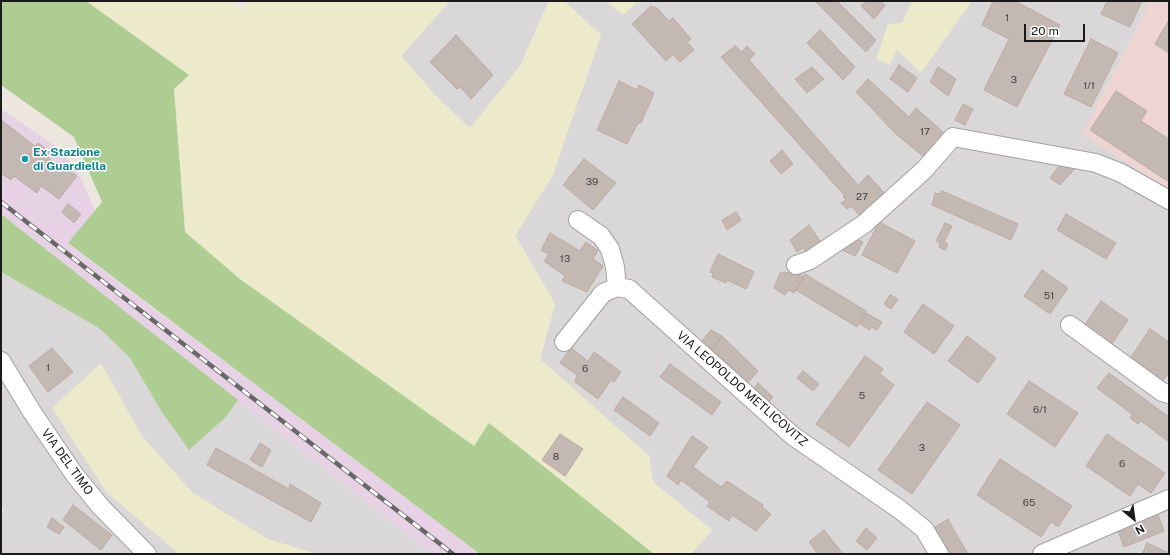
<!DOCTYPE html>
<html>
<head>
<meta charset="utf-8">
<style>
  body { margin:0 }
  #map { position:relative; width:1170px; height:555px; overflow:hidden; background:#ece6df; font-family:"Public Sans",sans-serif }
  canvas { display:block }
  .frame { position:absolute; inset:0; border:2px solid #1a1a1a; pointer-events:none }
  .north { position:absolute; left:1114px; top:499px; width:40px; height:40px; -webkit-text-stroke:3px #fff; paint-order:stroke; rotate:151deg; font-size:11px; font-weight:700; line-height:16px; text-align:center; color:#1a1a1a }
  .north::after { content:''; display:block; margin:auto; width:14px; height:18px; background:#1a1a1a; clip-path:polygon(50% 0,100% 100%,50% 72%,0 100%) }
  .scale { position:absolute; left:1024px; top:24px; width:61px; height:18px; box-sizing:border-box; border:2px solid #1a1a1a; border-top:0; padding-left:5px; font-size:12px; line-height:14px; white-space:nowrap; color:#1a1a1a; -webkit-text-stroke:3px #fff; paint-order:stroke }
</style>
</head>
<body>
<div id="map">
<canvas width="1170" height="555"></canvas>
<div class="frame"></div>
<div class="north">N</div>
<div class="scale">20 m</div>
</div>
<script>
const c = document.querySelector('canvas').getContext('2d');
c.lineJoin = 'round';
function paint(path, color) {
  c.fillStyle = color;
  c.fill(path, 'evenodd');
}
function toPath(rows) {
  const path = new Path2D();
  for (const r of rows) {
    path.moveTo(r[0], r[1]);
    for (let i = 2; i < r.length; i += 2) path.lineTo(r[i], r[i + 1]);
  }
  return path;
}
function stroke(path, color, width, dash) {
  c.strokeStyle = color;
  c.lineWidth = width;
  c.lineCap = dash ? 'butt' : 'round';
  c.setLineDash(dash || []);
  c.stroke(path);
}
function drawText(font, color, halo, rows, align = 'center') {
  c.font = font + ' "Public Sans",sans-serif';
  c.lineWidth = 3;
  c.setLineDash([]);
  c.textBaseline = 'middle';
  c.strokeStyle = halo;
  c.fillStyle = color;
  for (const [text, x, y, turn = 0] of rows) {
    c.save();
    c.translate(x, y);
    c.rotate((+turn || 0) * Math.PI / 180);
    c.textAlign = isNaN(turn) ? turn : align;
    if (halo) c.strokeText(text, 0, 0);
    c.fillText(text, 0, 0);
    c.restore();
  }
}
paint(toPath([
  [450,1,549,1,520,66,470,128,434,94,401,56],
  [564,1,606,1,623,14,638,1,1169,1,1169,554,691,554,712,530,653,482,649,456,540,359,555,304,515,235,552,177,601,35],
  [1,272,99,328,130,358,161,411,189,450,227,416,238,400,433,554,1,554,1,516,4,511,1,505]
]), '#d9d7d8');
paint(toPath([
  [1,109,58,148,77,170,95,210,68,244,480,554,433,554,1,214]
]), '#e6d1e5');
paint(toPath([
  [1151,1,1169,1,1169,190,1082,134]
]), '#efd5d2');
paint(toPath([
  [86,1,228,1,242,11,248,1,450,1,401,56,434,94,470,128,520,66,549,1,564,1,601,35,552,177,515,235,555,304,540,359,649,456,653,482,712,530,691,554,654,554,489,423,474,447,240,279,185,232,174,89,188,75],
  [606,1,638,1,623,15],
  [912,1,972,1,921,73,897,50,890,65,876,59,888,24,902,23],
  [101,363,142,436,193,493,268,539,317,554,179,554,106,492,52,408]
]), '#eceaca');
paint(toPath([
  [1,1,86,1,189,75,174,89,185,232,240,279,474,446,489,423,654,554,480,554,68,243,102,202,74,137,1,85],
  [1,214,238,400,227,416,189,450,161,411,130,358,99,328,1,272]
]), '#adcd93');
const building = toPath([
  [815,1,837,1,876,40,866,52,815,1],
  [866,1,881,1,885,5,874,19,861,6,866,1],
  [993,1,1015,1,1060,25,1017,107,984,90,1009,39,982,25,993,1],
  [1107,1,1142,1,1130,27,1101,14,1107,1],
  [651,6,657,8,669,21,673,18,691,39,687,42,694,50,680,62,673,55,666,61,632,24,651,6],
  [1169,20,1169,53,1155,44,1169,20],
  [820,30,855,67,843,80,807,43,820,30],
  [456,35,493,75,471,99,460,87,457,89,430,62,456,35],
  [1091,39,1118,53,1091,107,1064,94,1091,39],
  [735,46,742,52,747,46,755,54,749,60,858,185,868,175,888,197,863,219,851,206,847,209,841,203,846,200,843,197,845,196,721,57,735,46],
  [899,65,917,78,908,92,890,79,899,65],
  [812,67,824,79,807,93,795,79,812,67],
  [938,67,956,79,948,96,930,82,938,67],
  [868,79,909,117,916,108,944,133,924,157,896,134,856,92,868,79],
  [619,81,637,90,639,85,654,93,641,123,638,123,627,144,597,130,619,81],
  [1116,91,1147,111,1141,121,1169,139,1169,182,1090,130,1116,91],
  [963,104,973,109,965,125,955,120,963,104],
  [1,120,35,146,38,143,50,152,47,156,55,164,57,162,77,176,59,199,41,186,37,193,14,176,11,180,1,173,1,120],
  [782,150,793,164,781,174,770,161,782,150],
  [584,159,616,183,593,210,563,185,584,159],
  [1063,161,1078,165,1060,185,1050,178,1063,161],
  [942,191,1018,224,1011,240,932,205,935,193,940,194,942,191],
  [68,204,81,214,74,223,62,212,68,204],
  [736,212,741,220,727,230,722,220,736,212],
  [1066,214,1116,243,1106,259,1057,230,1066,214],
  [879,222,915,241,897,273,862,255,879,222],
  [945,223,952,226,944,242,948,244,945,250,939,247,940,243,936,241,945,223],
  [809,225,822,244,808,254,803,248,797,252,790,240,809,225],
  [550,233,580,251,586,242,598,251,593,259,603,266,587,292,562,281,565,276,544,261,549,254,541,250,550,233],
  [851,237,863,242,855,256,840,249,851,237],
  [718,254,754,272,746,289,727,280,726,283,712,277,713,273,710,272,718,254],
  [1042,270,1068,288,1050,314,1024,296,1042,270],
  [793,272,803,276,794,293,788,290,785,295,774,288,780,273,793,272],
  [805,274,866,311,857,327,796,290,805,274],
  [890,295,898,299,891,309,884,304,890,295],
  [1101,301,1128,320,1111,345,1084,326,1101,301],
  [923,304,954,326,934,354,904,332,923,304],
  [866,313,882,322,877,330,871,327,870,330,860,324,866,313],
  [1150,329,1169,342,1169,372,1162,382,1129,360,1150,329],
  [711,330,722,336,711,351,701,342,711,330],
  [722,336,758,371,747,384,711,351,722,336],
  [967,336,996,358,978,383,948,361,967,336],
  [52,348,73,372,48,392,29,366,52,348],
  [571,348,588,361,594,352,621,372,614,382,611,380,598,399,575,382,577,375,560,363,571,348],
  [865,356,883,369,880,374,894,385,849,447,816,424,865,356],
  [670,364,721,402,712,415,660,377,670,364],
  [803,371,819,384,813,391,797,378,803,371],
  [1109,373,1169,417,1169,442,1141,421,1138,424,1130,418,1132,414,1097,388,1109,373],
  [1029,381,1078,413,1055,447,1007,414,1029,381],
  [758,383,773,397,767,404,751,391,758,383],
  [623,397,659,423,650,436,614,410,623,397],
  [927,402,960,425,912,494,878,470,927,402],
  [560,434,583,449,565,476,542,460,560,434],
  [1107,434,1165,473,1151,493,1138,484,1130,496,1086,466,1107,434],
  [692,436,708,447,693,467,721,487,727,481,763,505,762,507,771,514,756,531,732,515,729,521,707,506,710,502,681,480,678,485,667,476,692,436],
  [260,443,271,450,262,467,250,460,260,443],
  [216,448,289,489,290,484,321,503,311,522,207,465,216,448],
  [1000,459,1072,506,1058,527,1051,522,1041,537,977,495,1000,459],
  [73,505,112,535,101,550,63,520,73,505],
  [1157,512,1164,531,1124,547,1117,528,1157,512],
  [52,518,64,527,59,534,47,527,52,518],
  [948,519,951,525,968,554,951,554,938,533,935,527,948,519],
  [866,528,877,538,867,550,856,541,866,528],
  [824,530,843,554,818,554,809,542,824,530],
  [1147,543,1169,553,1169,554,1142,554,1147,543]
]);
paint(building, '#c4b8b3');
stroke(building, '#beaaa2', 1);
const minor = toPath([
  [578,220,601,236,610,249,615,267,617,287],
  [796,265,810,260,864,224,924,170,953,137,1096,163,1121,173,1169,200],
  [1070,325,1162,392,1169,394],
  [564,342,603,293,617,287,629,289,793,436,899,509,924,529,939,554],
  [1,361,32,412,74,474,100,506,147,554],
  [1042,554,1169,499]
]);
stroke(minor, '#a1a1a1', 20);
stroke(minor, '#fff', 18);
const rail = toPath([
  [1,202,453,554]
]);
stroke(rail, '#686868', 4.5);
stroke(rail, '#fff', 3, [9]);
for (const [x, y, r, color] of [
  [25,159,4,"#0f9aa8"]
]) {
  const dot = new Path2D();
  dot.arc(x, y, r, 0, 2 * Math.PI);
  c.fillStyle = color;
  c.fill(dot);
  stroke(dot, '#fff', 1.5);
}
drawText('10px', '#444240', null, [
  ["1",1007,18],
  ["3",1014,80],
  ["1/1",1089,86],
  ["17",925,132],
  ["39",592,182],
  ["27",862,197],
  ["13",565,259],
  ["51",1049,296],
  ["1",48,368],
  ["6",585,369],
  ["5",862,396],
  ["6/1",1040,410],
  ["3",922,448],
  ["8",556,457],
  ["6",1122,464],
  ["65",1029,503]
]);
drawText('bold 12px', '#0d838f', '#fff', [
  ["Ex Stazione",33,152],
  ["di Guardiella",33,166]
], 'left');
drawText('12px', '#1a1a1a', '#fff', [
  ["VIA LEOPOLDO METLICOVITZ",742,389,41],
  ["VIA DEL TIMO",67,462,54]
]);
</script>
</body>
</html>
